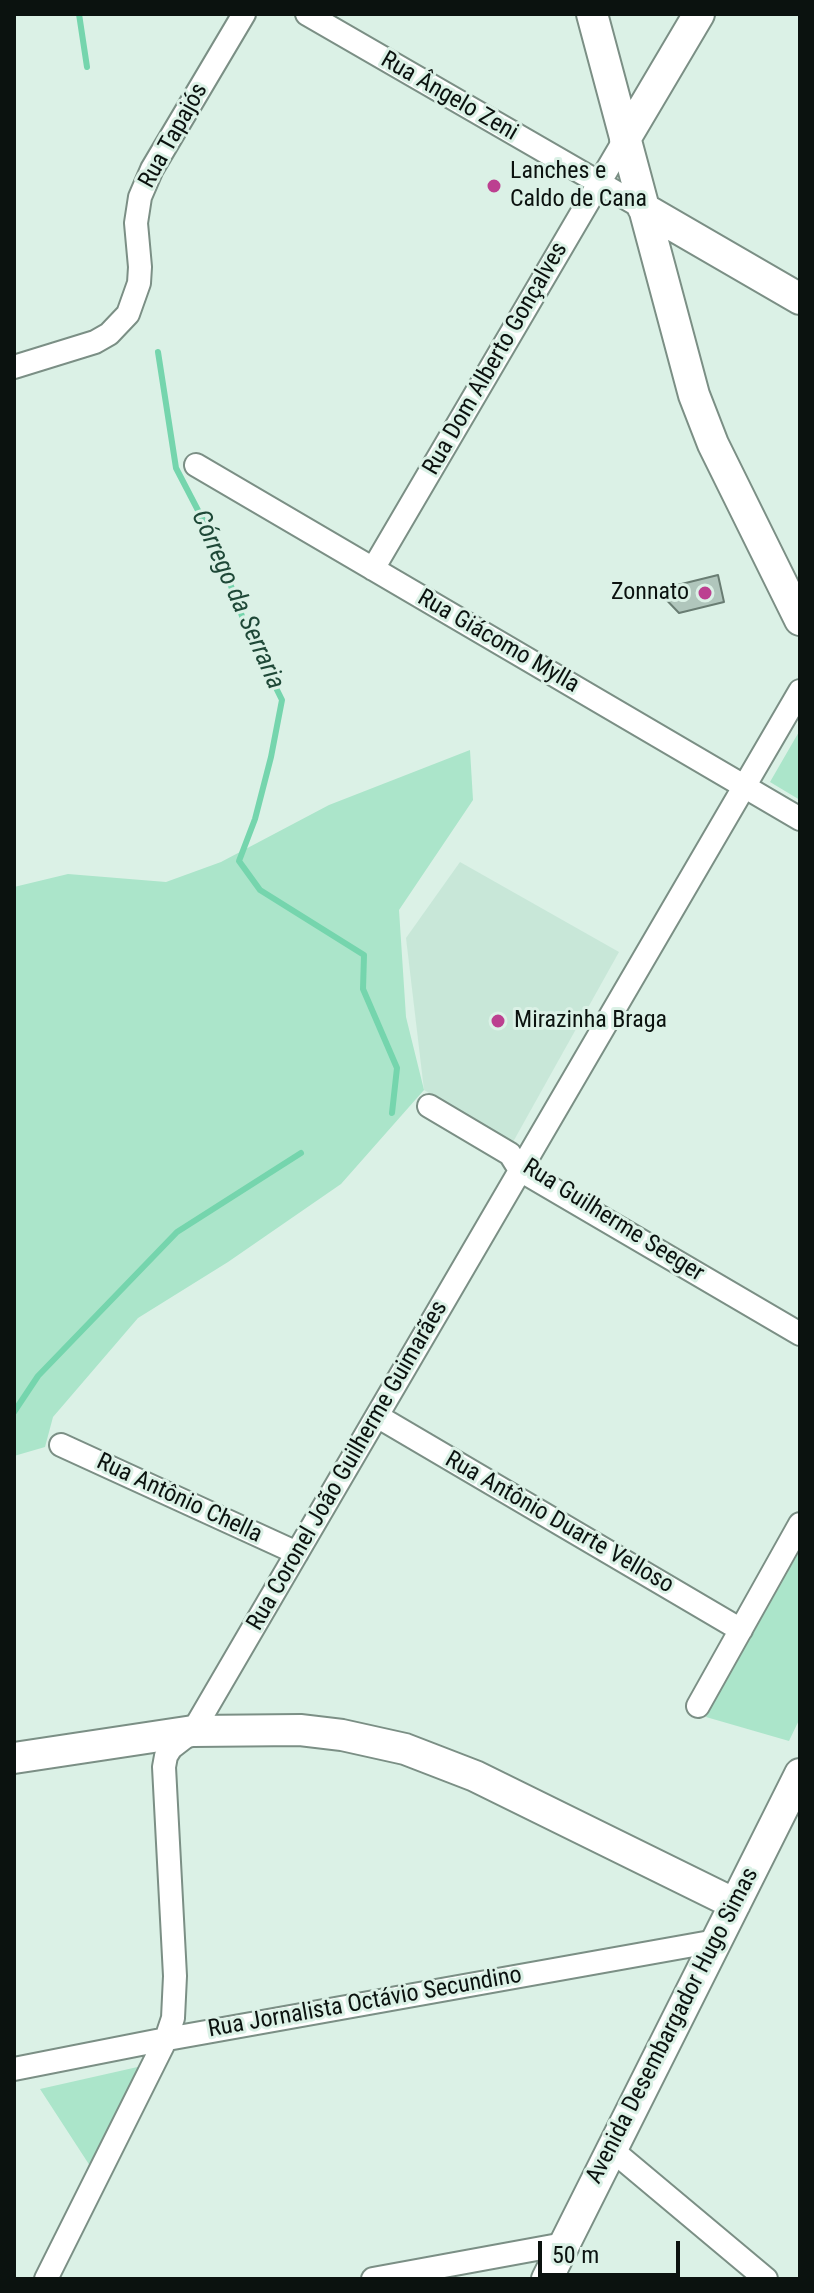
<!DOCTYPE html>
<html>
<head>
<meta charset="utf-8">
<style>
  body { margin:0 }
  #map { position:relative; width:814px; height:2293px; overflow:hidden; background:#dbf1e6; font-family:"Roboto Condensed",sans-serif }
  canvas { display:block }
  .frame { position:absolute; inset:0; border:16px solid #0b120f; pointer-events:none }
  .scale { position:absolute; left:538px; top:2241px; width:142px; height:36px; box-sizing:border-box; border:4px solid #0b120f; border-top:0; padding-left:10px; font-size:24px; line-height:28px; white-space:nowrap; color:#0b120f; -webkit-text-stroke:6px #dbf1e6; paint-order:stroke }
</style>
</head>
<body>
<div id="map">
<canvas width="814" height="2293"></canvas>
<div class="frame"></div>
<div class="scale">50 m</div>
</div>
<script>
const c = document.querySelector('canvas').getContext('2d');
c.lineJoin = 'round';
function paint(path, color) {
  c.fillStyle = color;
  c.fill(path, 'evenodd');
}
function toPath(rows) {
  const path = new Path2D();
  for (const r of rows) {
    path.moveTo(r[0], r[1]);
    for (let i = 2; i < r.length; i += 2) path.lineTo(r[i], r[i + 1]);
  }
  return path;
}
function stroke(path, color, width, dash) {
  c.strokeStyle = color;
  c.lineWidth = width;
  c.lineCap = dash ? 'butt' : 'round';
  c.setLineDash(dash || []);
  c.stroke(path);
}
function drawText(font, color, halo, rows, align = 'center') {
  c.font = font + ' "Roboto Condensed",sans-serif';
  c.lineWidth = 6;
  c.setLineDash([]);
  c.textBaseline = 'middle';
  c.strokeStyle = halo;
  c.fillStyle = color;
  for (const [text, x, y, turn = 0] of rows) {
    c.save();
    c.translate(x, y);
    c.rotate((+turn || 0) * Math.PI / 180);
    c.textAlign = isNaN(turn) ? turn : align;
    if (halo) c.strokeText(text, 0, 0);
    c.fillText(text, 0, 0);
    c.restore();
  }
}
paint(toPath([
  [460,862,619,952,513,1142,424,1090,406,938]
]), '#c8e7d8');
paint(toPath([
  [800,730,800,800,770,782],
  [470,750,473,800,399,910,406,1017,424,1090,341,1184,228,1262,138,1318,53,1417,45,1447,14,1456,14,887,68,874,166,882,221,862,329,805],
  [800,1550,800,1718,789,1741,706,1717],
  [142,2066,92,2169,40,2089]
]), '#abe5ca');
stroke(toPath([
  [79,14,87,67],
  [158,352,176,468,216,545,246,627,282,700,271,757,255,819,239,861,260,890,364,955,363,989,397,1068,392,1113],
  [14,1412,38,1376,177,1232,301,1153]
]), '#75d5ad', 6);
const building = toPath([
  [718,575,724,602,679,613,657,590,718,575]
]);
paint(building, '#b0c6bc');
stroke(building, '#697d73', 2);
const street = toPath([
  [307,14,643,208],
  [14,367,95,342,109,334,128,314,139,283,140,267,136,223,140,197,152,169,244,14],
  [196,465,800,819],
  [373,569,625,139],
  [429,1106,510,1154,520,1170,800,1334],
  [377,1416,741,1630],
  [61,1445,297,1553],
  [698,1706,800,1524],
  [14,2069,156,2041,716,1941],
  [612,2150,766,2279],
  [46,2279,166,2039,173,2018,175,1976,164,1767,166,1756,171,1748,193,1731,800,691],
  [373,2279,564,2244]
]);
const secondary = toPath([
  [592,14,694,395,713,444,800,620],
  [625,139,699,14],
  [643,208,800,299],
  [14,1758,193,1731,300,1730,342,1735,405,1749,475,1776,735,1904],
  [547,2279,800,1774]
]);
stroke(street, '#7b8f85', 26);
stroke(secondary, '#7b8f85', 34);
stroke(street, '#fff', 22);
stroke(secondary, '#fff', 30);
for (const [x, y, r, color] of [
  [494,186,8,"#bc4090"],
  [705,593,8,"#bc4090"],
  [498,1021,8,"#bc4090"]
]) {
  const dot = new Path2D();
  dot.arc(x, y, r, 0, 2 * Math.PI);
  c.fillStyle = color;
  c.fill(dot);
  stroke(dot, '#dbf1e6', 3);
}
drawText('24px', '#0b120f', '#dbf1e6', [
  ["Rua Ângelo Zeni",449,97,30],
  ["Rua Tapajós",174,136,-61],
  ["Rua Dom Alberto Gonçalves",496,359,-60],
  ["Rua Giácomo Mylla",498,642,30],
  ["Rua Guilherme Seeger",613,1221,32],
  ["Rua Coronel João Guilherme Guimarães",348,1466,-60],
  ["Rua Antônio Chella",179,1499,25],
  ["Rua Antônio Duarte Velloso",559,1523,30],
  ["Rua Jornalista Octávio Secundino",365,2003,-10],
  ["Avenida Desembargador Hugo Simas",673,2026,-63]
]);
drawText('24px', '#0b120f', '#dbf1e6', [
  ["Lanches e",510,172],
  ["Caldo de Cana",510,200],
  ["Zonnato",689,593,"right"],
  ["Mirazinha Braga",514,1021]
], 'left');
drawText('italic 26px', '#1e4837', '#dbf1e6', [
  ["Córrego da Serraria",237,600,66]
]);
</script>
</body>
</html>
